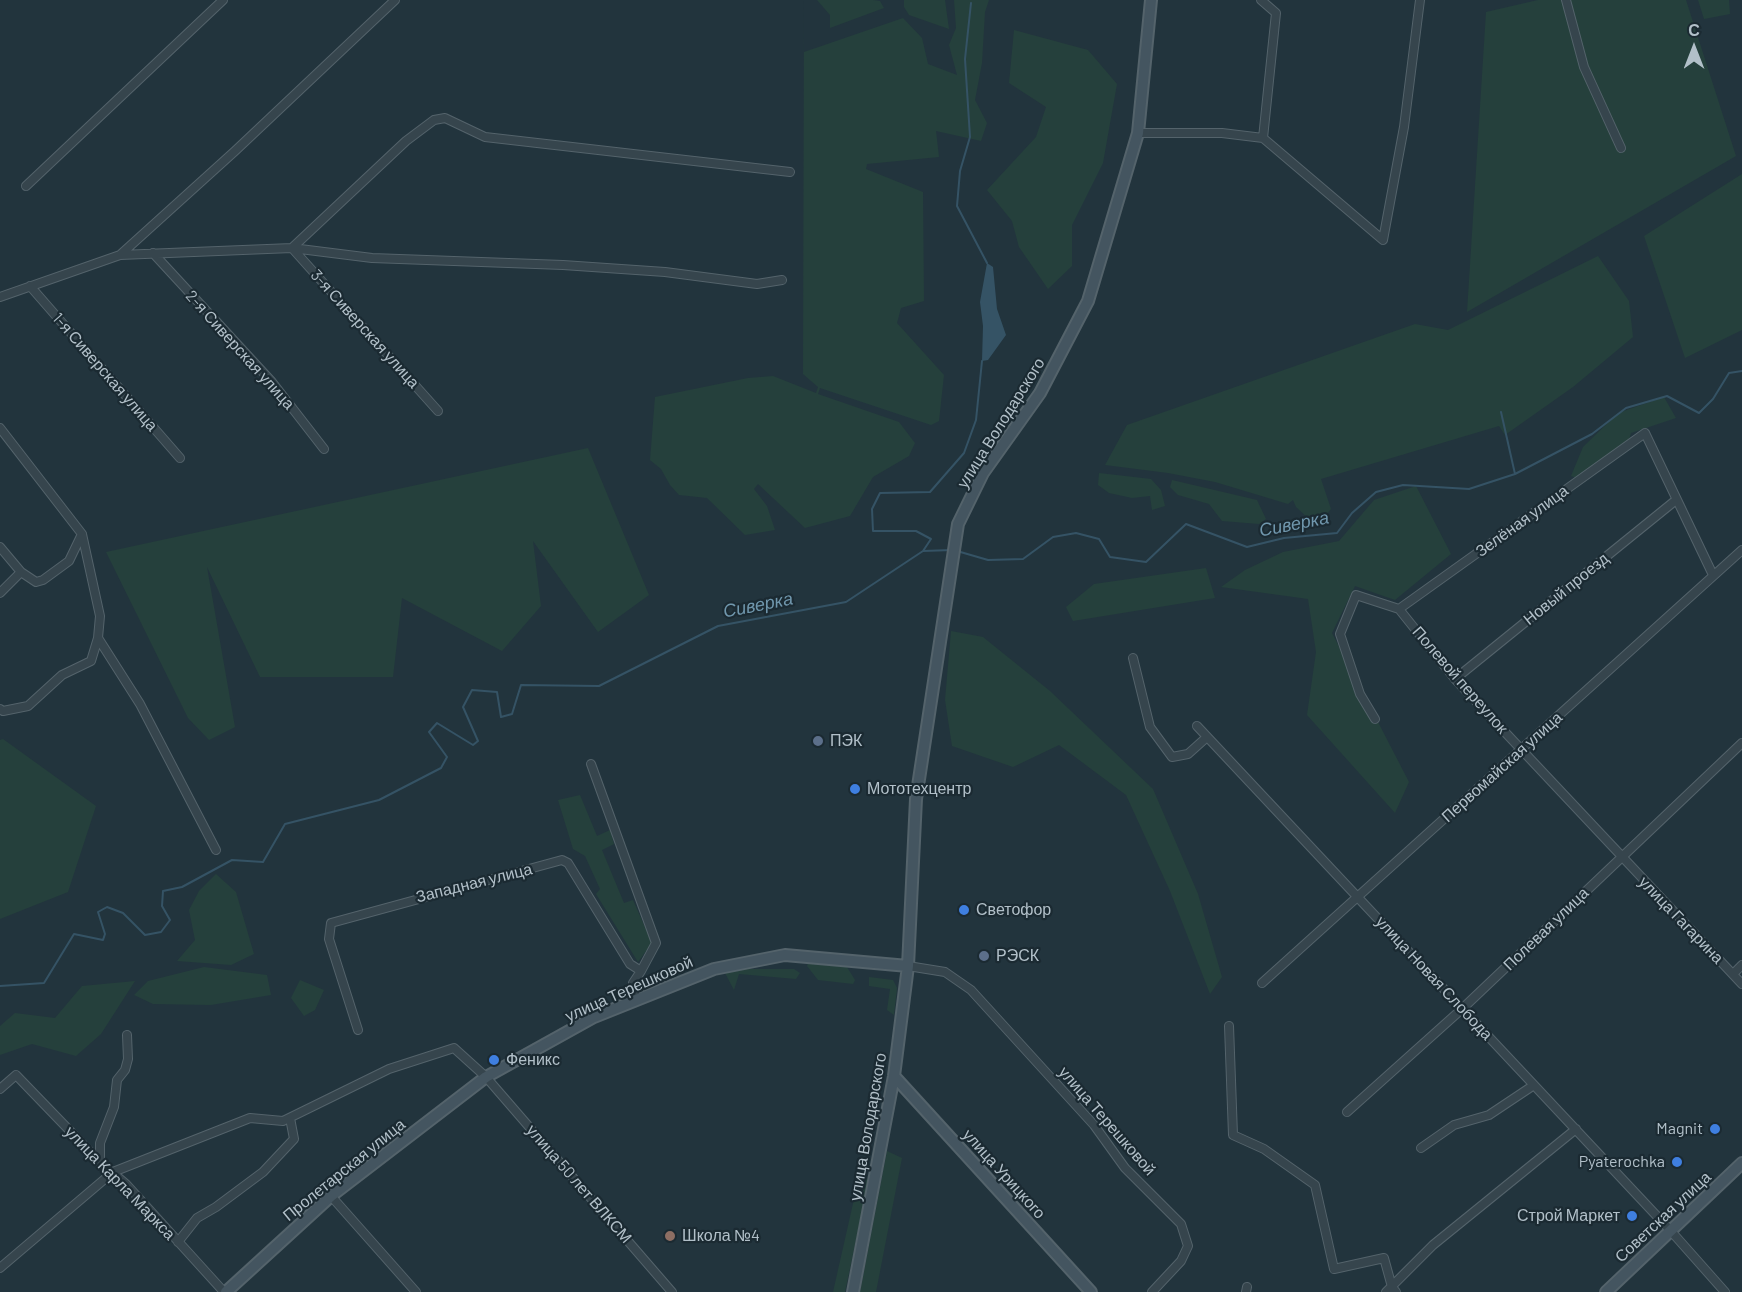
<!DOCTYPE html>
<html>
<head>
<meta charset="utf-8">
<style>
  body { margin:0 }
  #map { position:relative; width:1742px; height:1292px; overflow:hidden; background:#22343d; font-family:Barlow,sans-serif }
  canvas { display:block }
  .north { position:absolute; left:1664px; top:18px; width:60px; height:60px; -webkit-text-stroke:4px #1b2a32; paint-order:stroke; rotate:0deg; font-size:16px; font-weight:700; line-height:24px; text-align:center; color:#b2c0c9 }
  .north::after { content:''; display:block; margin:auto; width:21px; height:27px; background:#b2c0c9; clip-path:polygon(50% 0,100% 100%,50% 72%,0 100%) }
</style>
</head>
<body>
<div id="map">
<canvas width="1742" height="1292"></canvas>
<div class="north">С</div>
</div>
<script>
const c = document.querySelector('canvas').getContext('2d');
c.lineJoin = 'round';
function paint(path, color) {
  c.fillStyle = color;
  c.fill(path, 'evenodd');
}
function toPath(rows) {
  const path = new Path2D();
  for (const r of rows) {
    path.moveTo(r[0], r[1]);
    for (let i = 2; i < r.length; i += 2) path.lineTo(r[i], r[i + 1]);
  }
  return path;
}
function stroke(path, color, width, dash) {
  c.strokeStyle = color;
  c.lineWidth = width;
  c.lineCap = dash ? 'butt' : 'round';
  c.setLineDash(dash || []);
  c.stroke(path);
}
function drawText(font, color, halo, rows, align = 'center') {
  c.font = font + ' Barlow,sans-serif';
  c.lineWidth = 4.5;
  c.setLineDash([]);
  c.textBaseline = 'middle';
  c.strokeStyle = halo;
  c.fillStyle = color;
  for (const [text, x, y, turn = 0] of rows) {
    c.save();
    c.translate(x, y);
    c.rotate((+turn || 0) * Math.PI / 180);
    c.textAlign = isNaN(turn) ? turn : align;
    if (halo) c.strokeText(text, 0, 0);
    c.fillText(text, 0, 0);
    c.restore();
  }
}
paint(toPath([
  [804,0,804,52,903,18,922,38,928,64,957,75,949,45,956,28,954,0,989,0,985,12,982,63,975,100,987,123,981,141,936,131,939,157,867,164,866,169,923,192,924,301,901,308,897,323,944,375,939,421,931,425,820,388,818,394,899,422,915,443,909,456,873,477,850,516,805,528,758,484,754,489,767,506,775,530,745,535,707,498,679,495,670,485,661,469,650,460,655,397,748,378,773,376,816,393,818,387,803,374],
  [817,0,873,0,880,1,884,8,830,28,830,15],
  [904,0,945,0,949,29,909,15,904,7],
  [1538,0,1686,0,1736,156,1467,312,1486,12],
  [1698,0,1729,0,1730,14,1704,19],
  [1014,30,1088,50,1117,84,1103,163,1072,225,1072,266,1048,289,1019,247,1012,221,987,190,1036,137,1046,107,1009,83],
  [1742,174,1742,330,1685,358,1644,236],
  [1598,256,1629,301,1633,337,1573,387,1505,435,1499,426,1321,479,1331,509,1323,519,1310,520,1296,507,1293,500,1288,504,1215,482,1168,473,1105,465,1127,425,1415,324,1448,330],
  [1664,397,1676,418,1631,433,1627,448,1585,481,1571,476,1583,447,1618,413],
  [588,448,649,595,598,632,533,541,541,606,502,651,402,598,393,677,260,677,207,567,235,727,209,740,188,718,106,552],
  [1099,473,1151,479,1161,490,1165,506,1152,510,1150,496,1132,498,1109,493,1098,485],
  [1172,480,1257,500,1266,519,1259,524,1222,521,1209,504,1178,495,1170,487],
  [1416,486,1451,554,1395,600,1355,586,1332,633,1409,782,1395,813,1307,715,1316,652,1308,599,1221,587,1245,570,1283,552,1339,541,1374,500],
  [1206,568,1215,598,1073,621,1066,607,1094,584],
  [951,631,983,637,1050,691,1153,789,1198,894,1222,977,1210,994,1170,891,1126,795,1059,745,1013,767,952,746,945,700],
  [3,739,96,806,68,892,0,919,0,740],
  [580,795,597,836,610,830,614,844,602,850,624,903,633,900,652,943,638,962,596,894,600,889,585,856,573,849,558,800],
  [216,874,236,892,254,954,231,965,177,961,195,940,189,910,199,891],
  [808,963,847,967,855,980,853,984,818,980,807,966],
  [204,967,267,975,271,995,211,1005,153,1004,134,995,148,981],
  [743,969,794,969,800,973,796,979,739,974,734,990,725,973],
  [869,977,893,980,897,988,894,1015,887,1010,890,989,869,986],
  [300,980,324,990,315,1010,304,1016,291,998],
  [135,981,101,1034,76,1056,32,1044,0,1055,0,1026,15,1013,55,1018,82,986],
  [887,1151,902,1158,876,1292,860,1292],
  [859,1177,869,1179,845,1292,833,1292]
]), '#25403c');
paint(toPath([
  [987,263,993,267,997,309,1006,335,988,360,982,361,983,326,980,302]
]), '#355365');
stroke(toPath([
  [971,3,965,59,970,137,960,171,957,206,987,263],
  [1501,412,1515,474],
  [923,551,931,539,916,531,873,531,872,509,880,493,930,492,964,453,976,420,982,361],
  [957,551,988,560,1023,559,1053,537,1076,533,1099,539,1110,557,1146,562,1186,524,1247,547,1284,538,1337,533,1352,513,1376,492,1403,485,1469,489,1515,474,1592,434,1626,408,1667,396,1699,413,1713,399,1729,373,1742,371],
  [0,986,44,983,74,934,103,940,105,934,98,912,107,907,123,913,145,935,161,932,170,920,162,906,163,891,182,887,232,860,263,862,285,824,379,800,441,768,447,757,429,732,437,723,473,745,478,741,463,707,472,690,497,692,501,717,512,714,521,685,599,686,718,626,846,602,923,551,952,550]
]), '#355365', 2);
const minor = toPath([
  [1261,0,1276,13,1263,138],
  [1566,0,1584,67,1621,148],
  [1138,133,1222,133,1263,138,1383,240,1404,127,1420,0],
  [26,186,223,0],
  [292,248,406,141,434,120,445,118,485,137,790,172],
  [292,248,438,411],
  [153,253,272,382,324,449],
  [120,255,235,151,395,0],
  [30,286,180,458],
  [0,297,120,255,292,248,372,258,563,265,665,272,757,284,782,280],
  [0,428,82,534,100,616,98,638,140,704,216,850],
  [0,547,21,572,36,582,43,580,69,561,82,534],
  [0,593,21,572],
  [1399,609,1455,679,1742,984],
  [1399,609,1645,433,1713,575],
  [1133,658,1150,727,1172,757,1188,754,1207,737],
  [1455,679,1676,500],
  [0,709,3,711,28,706,62,675,91,661,98,638],
  [1375,719,1360,694,1340,634,1356,595,1399,609],
  [1197,726,1670,1230,1725,1292],
  [591,764,656,943,641,971],
  [908,966,945,972,971,990,1094,1125,1125,1168,1181,1224,1188,1246,1181,1261,1152,1292],
  [1733,974,1742,965],
  [1262,983,1742,550],
  [1229,1026,1233,1135,1264,1149,1315,1185,1334,1269,1384,1258,1392,1287,1396,1292],
  [358,1030,329,939,331,923,562,860,568,863,630,964,641,971,633,983,636,999],
  [0,1089,16,1075,100,1162,126,1184,224,1292],
  [1347,1112,1463,1008,1742,743],
  [1421,1148,1454,1125,1489,1115,1534,1085],
  [100,1162,100,1143,114,1107,117,1080,125,1070,128,1059,127,1035],
  [331,1196,416,1292],
  [178,1242,197,1218,216,1207,263,1172,294,1139,290,1118],
  [0,1268,113,1172,250,1118,283,1121,389,1069,454,1048,486,1077,672,1292],
  [1246,1292,1247,1287],
  [1386,1292,1433,1245,1576,1129]
]);
const secondary = toPath([
  [894,1076,1091,1292],
  [226,1292,331,1196,486,1077,594,1017,714,969,785,955,908,966],
  [853,1292,894,1076,908,966,916,799,958,524,983,473,1040,393,1088,301,1138,133,1151,0],
  [1606,1292,1742,1163]
]);
stroke(minor, '#54636b', 10);
stroke(secondary, '#54636b', 14);
stroke(minor, '#36454d', 8);
stroke(secondary, '#445560', 10);
for (const [x, y, r, color] of [
  [818,741,6,"#5c6f8a"],
  [855,789,6,"#3f7fe0"],
  [964,910,6,"#3f7fe0"],
  [984,956,6,"#5c6f8a"],
  [494,1060,6,"#3f7fe0"],
  [1715,1129,6,"#3f7fe0"],
  [1677,1162,6,"#3f7fe0"],
  [1632,1216,6,"#3f7fe0"],
  [670,1236,6,"#8d6e63"]
]) {
  const dot = new Path2D();
  dot.arc(x, y, r, 0, 2 * Math.PI);
  c.fillStyle = color;
  c.fill(dot);
  stroke(dot, '#1b2a32', 2);
}
drawText('16px', '#b2c0c9', '#1b2a32', [
  ["3-я Сиверская улица",365,329,48],
  ["2-я Сиверская улица",240,350,48],
  ["1-я Сиверская улица",105,372,49],
  ["улица Володарского",1001,423,-58],
  ["Зелёная улица",1522,521,-36],
  ["Новый проезд",1566,589,-39],
  ["Полевой переулок",1460,680,49],
  ["Первомайская улица",1502,767,-42],
  ["Западная улица",474,883,-14],
  ["улица Гагарина",1681,920,46],
  ["Полевая улица",1546,929,-44],
  ["улица Новая Слобода",1434,978,47],
  ["улица Терешковой",629,989,-24],
  ["улица Терешковой",1107,1121,49],
  ["улица Володарского",868,1127,-80],
  ["Пролетарская улица",344,1170,-39],
  ["улица Урицкого",1004,1174,48],
  ["улица Карла Маркса",120,1183,46],
  ["улица 50 лет ВЛКСМ",579,1184,49],
  ["Советская улица",1663,1217,-43]
]);
drawText('16px', '#b2c0c9', '#1b2a32', [
  ["ПЭК",830,741],
  ["Мототехцентр",867,789],
  ["Светофор",976,910],
  ["РЭСК",996,956],
  ["Феникс",506,1060],
  ["Magnit",1703,1129,"right"],
  ["Pyaterochka",1665,1162,"right"],
  ["Строй Маркет",1620,1216,"right"],
  ["Школа №4",682,1236]
], 'left');
drawText('italic 18px', '#7097ad', '#1b2a32', [
  ["Сиверка",1294,524,-11],
  ["Сиверка",758,605,-11]
]);
</script>
</body>
</html>
